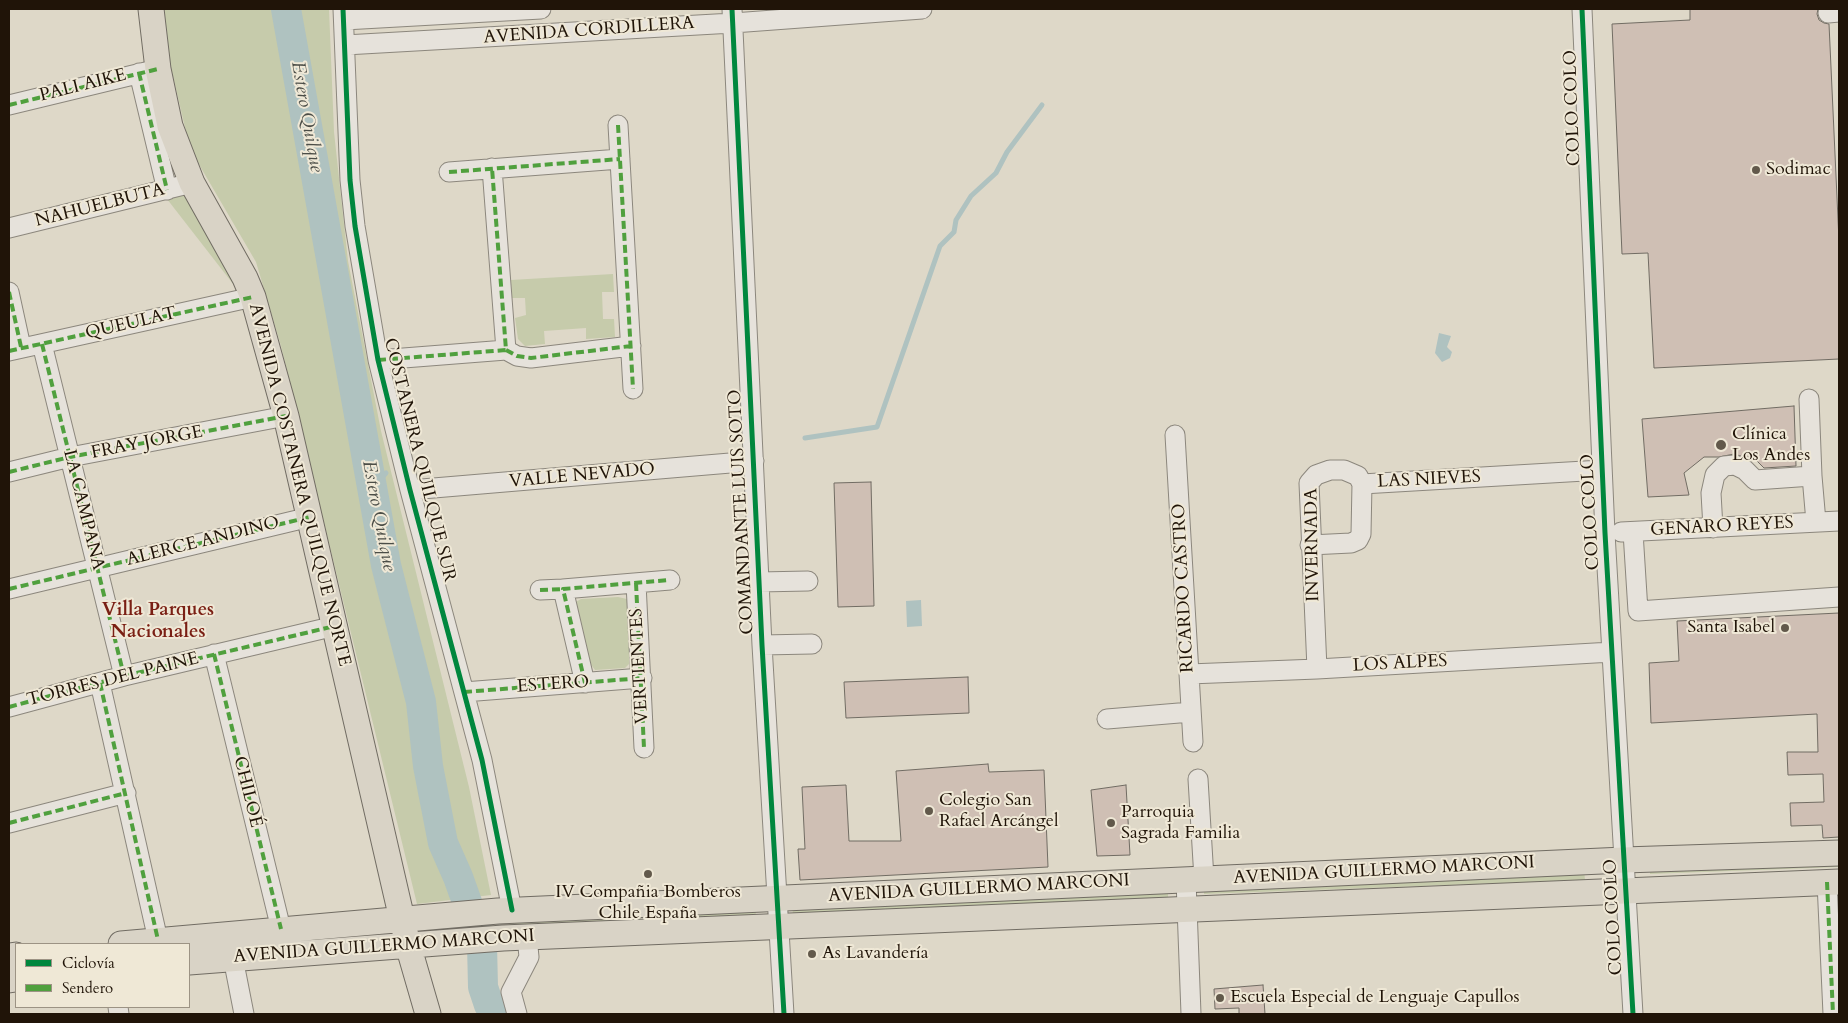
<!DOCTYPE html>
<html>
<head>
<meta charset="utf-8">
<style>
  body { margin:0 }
  #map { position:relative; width:1848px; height:1023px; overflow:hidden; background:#ded8c8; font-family:Cardo,serif }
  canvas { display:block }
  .frame { position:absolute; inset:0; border:10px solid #201408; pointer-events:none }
  .legend { position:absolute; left:15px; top:943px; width:175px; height:65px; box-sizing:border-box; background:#efe8d6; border:1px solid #9c9384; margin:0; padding:6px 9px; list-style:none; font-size:15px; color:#201408 }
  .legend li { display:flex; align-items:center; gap:10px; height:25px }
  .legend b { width:25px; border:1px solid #9c9384 }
</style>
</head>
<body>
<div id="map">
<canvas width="1848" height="1023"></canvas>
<div class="frame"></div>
<ul class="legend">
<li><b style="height:6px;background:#00873e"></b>Ciclovía</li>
<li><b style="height:6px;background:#50a03e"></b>Sendero</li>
</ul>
</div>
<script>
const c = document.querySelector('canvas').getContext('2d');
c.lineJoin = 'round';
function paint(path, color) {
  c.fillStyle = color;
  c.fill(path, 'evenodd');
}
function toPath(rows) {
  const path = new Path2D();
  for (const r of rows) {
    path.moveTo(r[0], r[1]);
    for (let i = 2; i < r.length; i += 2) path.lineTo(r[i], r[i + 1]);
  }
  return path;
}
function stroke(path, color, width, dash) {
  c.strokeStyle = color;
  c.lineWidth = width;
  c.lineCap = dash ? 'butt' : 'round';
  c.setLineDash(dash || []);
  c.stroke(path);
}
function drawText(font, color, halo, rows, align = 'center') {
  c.font = font + ' Cardo,serif';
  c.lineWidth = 4;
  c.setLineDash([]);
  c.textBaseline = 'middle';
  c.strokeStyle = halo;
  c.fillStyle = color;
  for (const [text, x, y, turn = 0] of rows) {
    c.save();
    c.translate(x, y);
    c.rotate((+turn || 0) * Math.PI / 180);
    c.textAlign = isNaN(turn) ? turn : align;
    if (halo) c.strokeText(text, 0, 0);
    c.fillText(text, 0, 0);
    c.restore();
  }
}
paint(toPath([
  [164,9,329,9,334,132,348,261,381,431,469,787,491,895,417,904,281,346,256,262,190,149,169,59],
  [185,195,237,289,167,199],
  [613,274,614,292,602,292,603,319,614,319,615,337,586,339,586,328,544,331,545,344,525,346,518,339,515,318,526,315,525,298,512,298,511,280],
  [618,597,627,599,631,662,625,668,595,670,589,662,574,603,581,599],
  [1839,859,1839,867,1650,874,1650,866],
  [1584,869,1585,880,1204,894,1204,885],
  [1168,888,1168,898,793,914,792,904],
  [755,907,756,916,651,921,650,912],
  [640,912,641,923,511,929,507,919]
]), '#c6cbab');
paint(toPath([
  [1439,333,1451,336,1447,347,1452,352,1450,358,1442,362,1435,353],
  [921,600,922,626,907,627,906,601],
  [470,945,495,945,490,954,489,976,492,993,499,1006,505,1013,510,1013,511,1014,484,1014,476,984,477,956]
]), '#afc2c0');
stroke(toPath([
  [805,438,877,427,940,246,954,232,956,220,971,196,996,173,1007,152,1042,105],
  [372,488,386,473]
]), '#afc2c0', 5);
stroke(toPath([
  [286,9,386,565,421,702,428,766,443,843,458,877,482,944,483,987,489,1005,495,1014]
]), '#afc2c0', 30);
const building = toPath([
  [1690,9,1818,9,1817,14,1819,20,1824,23,1829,24,1839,241,1839,359,1654,368,1648,253,1622,254,1612,24,1690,20,1690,9],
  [1794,406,1796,466,1764,468,1753,457,1744,457,1734,454,1719,457,1704,457,1684,473,1689,495,1648,497,1642,419,1794,406],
  [871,482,874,606,838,607,834,483,871,482],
  [1839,613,1839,837,1823,838,1822,825,1791,826,1790,803,1824,802,1823,774,1788,775,1787,752,1818,752,1817,714,1651,723,1649,663,1679,661,1677,621,1839,613],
  [968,677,969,713,846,718,844,682,968,677],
  [988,764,989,772,1044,770,1048,867,800,880,798,849,805,849,802,787,846,785,849,841,901,841,896,771,988,764],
  [1126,785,1130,855,1097,856,1091,790,1126,785],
  [1263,985,1265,1014,1239,1014,1239,1008,1215,1009,1214,989,1263,985]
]);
paint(building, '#cfbfb4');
stroke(building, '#716c63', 1);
const minor = toPath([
  [343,9,350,180,355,226,378,360,410,490,482,760,512,910],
  [732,9,762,645,784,1014],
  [1582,9,1605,533,1633,1014],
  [1828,13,1839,12],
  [344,20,541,9],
  [345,45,733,23,922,9],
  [139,73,167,190],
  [9,105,158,69],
  [618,125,633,389],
  [449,172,620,159],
  [9,228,192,183],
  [9,292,21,347],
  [42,344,124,676],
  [506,350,517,356,531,358,631,346],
  [9,351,253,297],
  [378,360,506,350,492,168],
  [1809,399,1812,476],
  [1175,435,1193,742],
  [9,472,70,457,286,416],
  [410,490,754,461],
  [1713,528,1711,493,1715,475,1724,466,1735,465,1745,470,1755,480,1812,476,1816,522],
  [1621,532,1839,521],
  [1633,532,1638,611,1839,597],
  [1310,545,1351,543,1358,540,1361,534,1362,484,1602,470],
  [759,582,808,581],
  [636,583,644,748],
  [9,589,310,517],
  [540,590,563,589],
  [762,645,812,644],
  [214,654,281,929],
  [1317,669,1309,483,1316,475,1330,470,1344,470,1358,476,1362,484],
  [1189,674,1317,669,1612,652],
  [100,683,158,940],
  [585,683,563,589,670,580],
  [464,692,642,678],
  [9,707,124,676,335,626],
  [1107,719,1191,712],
  [1198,779,1204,879],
  [9,823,126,793],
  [1186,880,1191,1014],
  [1827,882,1833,1014],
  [233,958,244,1014],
  [118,1007,119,1014],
  [517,1014,511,992,529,957,527,937]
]);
const major = toPath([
  [151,9,158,69,170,126,192,183,245,278,253,297,286,416,408,945,428,1014],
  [121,944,498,911,1624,860,1839,853],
  [9,956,16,955],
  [189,962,503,938,1839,882],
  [9,980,16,979]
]);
stroke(minor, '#8c877d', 21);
stroke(major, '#716c63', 27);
stroke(minor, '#e6e2db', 19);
stroke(major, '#d9d3c6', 25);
stroke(toPath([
  [139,73,167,190],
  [9,105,158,69],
  [618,125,633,389],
  [449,172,620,159],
  [9,292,21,347],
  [42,344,124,676],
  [506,350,517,356,531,358,631,346],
  [9,351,253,297],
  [378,360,506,350,492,168],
  [9,472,70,457,286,416],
  [636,583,644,748],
  [9,589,310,517],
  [540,590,563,589],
  [214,654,281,929],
  [100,683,158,940],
  [585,683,563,589,670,580],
  [464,692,642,678],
  [9,707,124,676,335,626],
  [9,823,126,793],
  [1827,882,1833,1014]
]), '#50a03e', 4, [8, 4]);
stroke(toPath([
  [343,9,350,180,355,226,378,360,410,490,482,760,512,910],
  [732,9,762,645,784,1014],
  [1582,9,1605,533,1633,1014]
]), '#00873e', 5);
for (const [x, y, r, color] of [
  [1756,170,5,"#62594b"],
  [1721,445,6,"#62594b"],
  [1785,628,5,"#62594b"],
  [929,811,5,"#62594b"],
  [1111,823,5,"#62594b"],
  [648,874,5,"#62594b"],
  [812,954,5,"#62594b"],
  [1220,998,5,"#62594b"]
]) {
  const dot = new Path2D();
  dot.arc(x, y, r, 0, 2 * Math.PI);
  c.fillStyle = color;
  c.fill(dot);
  stroke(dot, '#efe8d6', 2);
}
drawText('18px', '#201408', '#efe8d6', [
  ["AVENIDA CORDILLERA",589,31,-4],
  ["PALI AIKE",83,86,-14],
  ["COLO COLO",1573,108,-92],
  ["NAHUELBUTA",100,206,-14],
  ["QUEULAT",131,324,-13],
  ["FRAY JORGE",147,443,-11],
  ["COSTANERA QUILQUE SUR",419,460,76],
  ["VALLE NEVADO",582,476,-5],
  ["LAS NIEVES",1429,480,-3],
  ["AVENIDA COSTANERA QUILQUE NORTE",299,485,76],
  ["LA CAMPANA",83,510,76],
  ["COMANDANTE LUIS SOTO",742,512,-93],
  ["COLO COLO",1591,512,-93],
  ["GENARO REYES",1722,527,-3],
  ["ALERCE ANDINO",203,542,-14],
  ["INVERNADA",1313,545,-91],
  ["RICARDO CASTRO",1184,588,-93],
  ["LOS ALPES",1400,664,-3],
  ["VERTIENTES",640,666,-93],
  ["TORRES DEL PAINE",113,680,-14],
  ["ESTERO",553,685,-4],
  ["CHILOÉ",247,792,76],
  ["AVENIDA GUILLERMO MARCONI",1384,871,-3],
  ["AVENIDA GUILLERMO MARCONI",979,889,-3],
  ["COLO COLO",1614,917,-93],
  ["AVENIDA GUILLERMO MARCONI",384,947,-4]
]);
drawText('18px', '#201408', '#efe8d6', [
  ["Sodimac",1766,170],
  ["Clínica",1732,435],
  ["Los Andes",1732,456],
  ["Santa Isabel",1775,628,"right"],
  ["Colegio San",939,801],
  ["Rafael Arcángel",939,822],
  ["Parroquia",1121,813],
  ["Sagrada Familia",1121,834],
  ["IV Compañia Bomberos",648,893,"center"],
  ["Chile España",648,914,"center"],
  ["As Lavandería",822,954],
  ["Escuela Especial de Lenguaje Capullos",1230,998]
], 'left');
drawText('italic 19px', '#4b4d47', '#efe8d6', [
  ["Estero Quilque",306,117,80],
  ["Estero Quilque",378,516,79]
]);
drawText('bold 19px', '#7a1f14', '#efe8d6', [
  ["Villa Parques",158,611],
  ["Nacionales",158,633]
]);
</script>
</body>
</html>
